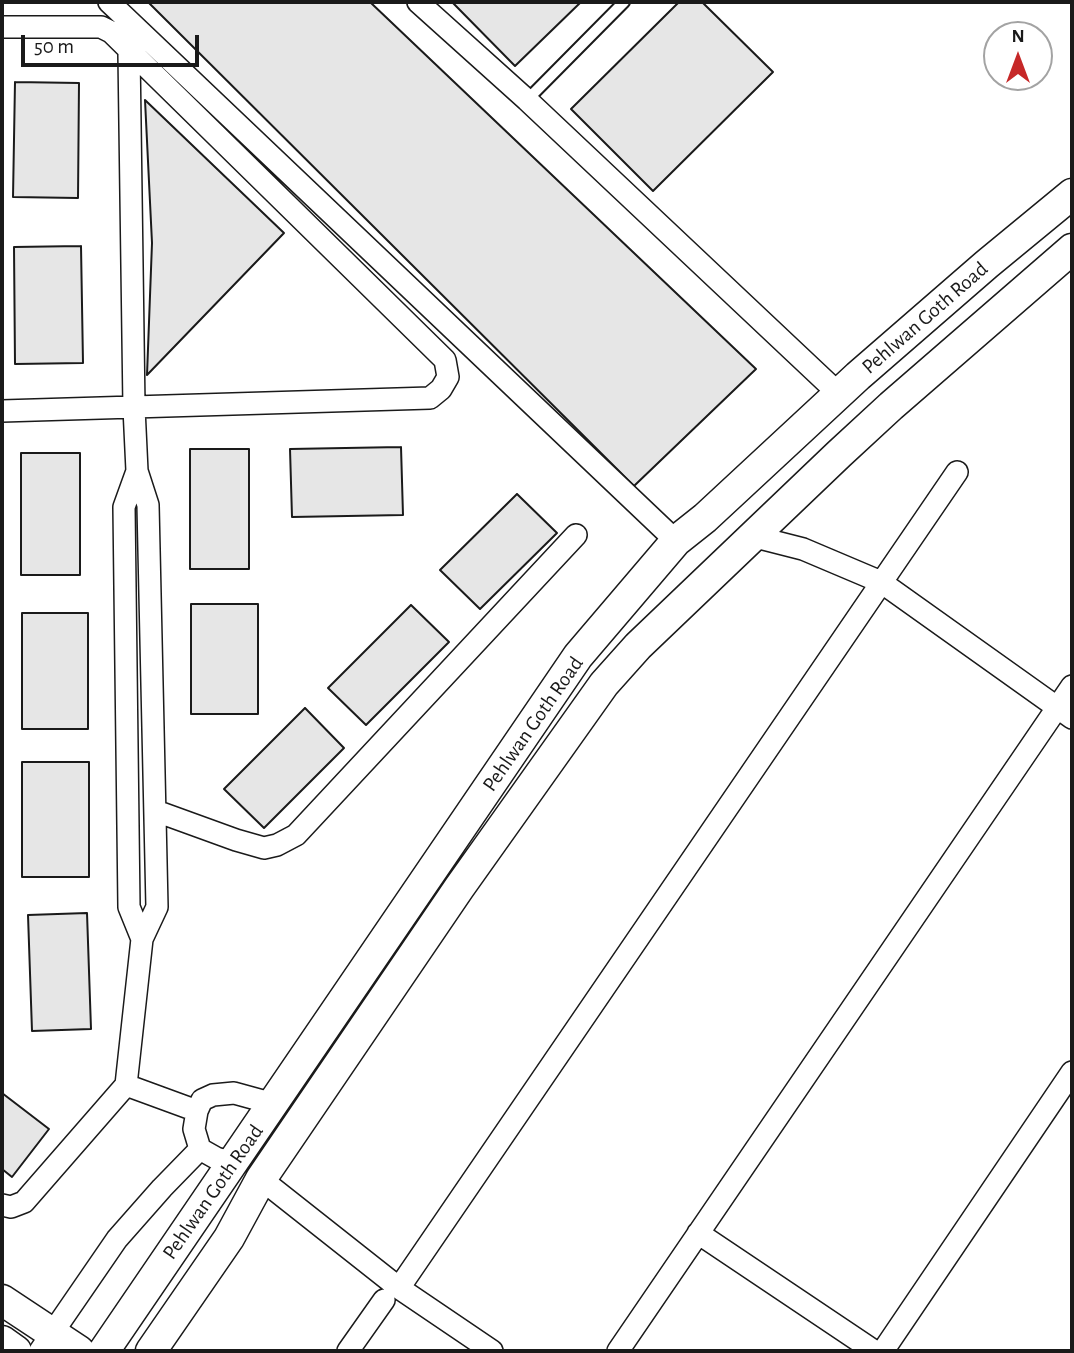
<!DOCTYPE html>
<html>
<head>
<meta charset="utf-8">
<style>
  body { margin:0 }
  #map { position:relative; width:1074px; height:1353px; overflow:hidden; background:#fff; font-family:"Alegreya Sans",sans-serif }
  canvas { display:block }
  .frame { position:absolute; inset:0; border:4px solid #1a1a1a; pointer-events:none }
  .north { position:absolute; left:983px; top:21px; width:70px; height:70px; box-sizing:border-box; background:#fff; border:2px solid #a3a3a3; border-radius:50%; rotate:0deg; font-size:19px; font-weight:700; line-height:28px; text-align:center; color:#1a1a1a }
  .north::after { content:''; display:block; margin:auto; width:24px; height:32px; background:#c62828; clip-path:polygon(50% 0,100% 100%,50% 72%,0 100%) }
  .scale { position:absolute; left:21px; top:35px; width:178px; height:32px; box-sizing:border-box; border:4px solid #1a1a1a; border-top:0; padding-left:9px; font-size:21px; line-height:24px; white-space:nowrap; color:#1a1a1a; -webkit-text-stroke:5px #fff; paint-order:stroke }
</style>
</head>
<body>
<div id="map">
<canvas width="1074" height="1353"></canvas>
<div class="frame"></div>
<div class="north">N</div>
<div class="scale">50 m</div>
</div>
<script>
const c = document.querySelector('canvas').getContext('2d');
c.lineJoin = 'round';
function paint(path, color) {
  c.fillStyle = color;
  c.fill(path, 'evenodd');
}
function toPath(rows) {
  const path = new Path2D();
  for (const r of rows) {
    path.moveTo(r[0], r[1]);
    for (let i = 2; i < r.length; i += 2) path.lineTo(r[i], r[i + 1]);
  }
  return path;
}
function stroke(path, color, width, dash) {
  c.strokeStyle = color;
  c.lineWidth = width;
  c.lineCap = dash ? 'butt' : 'round';
  c.setLineDash(dash || []);
  c.stroke(path);
}
function drawText(font, color, halo, rows, align = 'center') {
  c.font = font + ' "Alegreya Sans",sans-serif';
  c.lineWidth = 5;
  c.setLineDash([]);
  c.textBaseline = 'middle';
  c.strokeStyle = halo;
  c.fillStyle = color;
  for (const [text, x, y, turn = 0] of rows) {
    c.save();
    c.translate(x, y);
    c.rotate((+turn || 0) * Math.PI / 180);
    c.textAlign = isNaN(turn) ? turn : align;
    if (halo) c.strokeText(text, 0, 0);
    c.fillText(text, 0, 0);
    c.restore();
  }
}
const building = toPath([
  [148,2,370,2,756,369,634,486,148,2],
  [452,2,581,2,515,66,452,2],
  [679,2,702,2,773,72,653,191,571,109,679,2],
  [15,82,79,83,78,198,13,197,15,82],
  [145,100,284,233,147,375,152,243,145,100],
  [81,246,83,363,15,364,14,247,81,246],
  [401,447,403,515,292,517,290,449,401,447],
  [190,449,249,449,249,569,190,569,190,449],
  [21,453,80,453,80,575,21,575,21,453],
  [517,494,557,533,480,609,440,570,517,494],
  [191,604,258,604,258,714,191,714,191,604],
  [411,605,449,642,366,725,328,688,411,605],
  [22,613,88,613,88,729,22,729,22,613],
  [305,708,344,748,264,828,224,789,305,708],
  [22,762,89,762,89,877,22,877,22,762],
  [87,913,91,1029,32,1031,28,915,87,913],
  [2,1093,49,1129,12,1177,2,1169,2,1093]
]);
paint(building, '#e6e6e6');
stroke(building, '#1a1a1a', 2);
const lane = toPath([
  [527,100,624,2]
]);
const street = toPath([
  [109,2,676,541],
  [418,2,527,100,839,394],
  [2,27,101,27,111,32,445,360,448,377,441,389,430,398,2,411],
  [137,471,124,507,129,907,142,939],
  [752,536,803,549,881,582,1072,718],
  [156,811,236,840,264,848,277,845,296,835,576,535],
  [126,1085,197,1111,194,1129,200,1149,216,1158,234,1163],
  [197,1111,202,1100,213,1095,234,1093,274,1104],
  [261,1179,399,1288,492,1351],
  [2,1205,11,1207,24,1202,126,1085,142,939,157,907,148,505,137,471,134,408,129,53],
  [698,1233,874,1351],
  [399,1288,957,472],
  [40,1351,117,1239,162,1188,200,1149],
  [348,1351,384,1300],
  [618,1351,1072,686],
  [883,1351,1072,1072]
]);
const secondary = toPath([
  [2,1300,79,1351],
  [2,1341,16,1351],
  [104,1351,578,656,676,541,705,518,858,376,987,264,1072,194],
  [151,1351,229,1238,261,1179,459,888,604,684,638,646,839,454,891,406,1072,249]
]);
stroke(lane, '#1a1a1a', 14);
stroke(street, '#1a1a1a', 24);
stroke(secondary, '#1a1a1a', 33);
stroke(lane, '#fff', 10);
stroke(street, '#fff', 21);
stroke(secondary, '#fff', 30);
drawText('21px', '#1a1a1a', '#fff', [
  ["Pehlwan Goth Road",925,318,-41],
  ["Pehlwan Goth Road",533,724,-55],
  ["Pehlwan Goth Road",213,1192,-55]
]);
</script>
</body>
</html>
